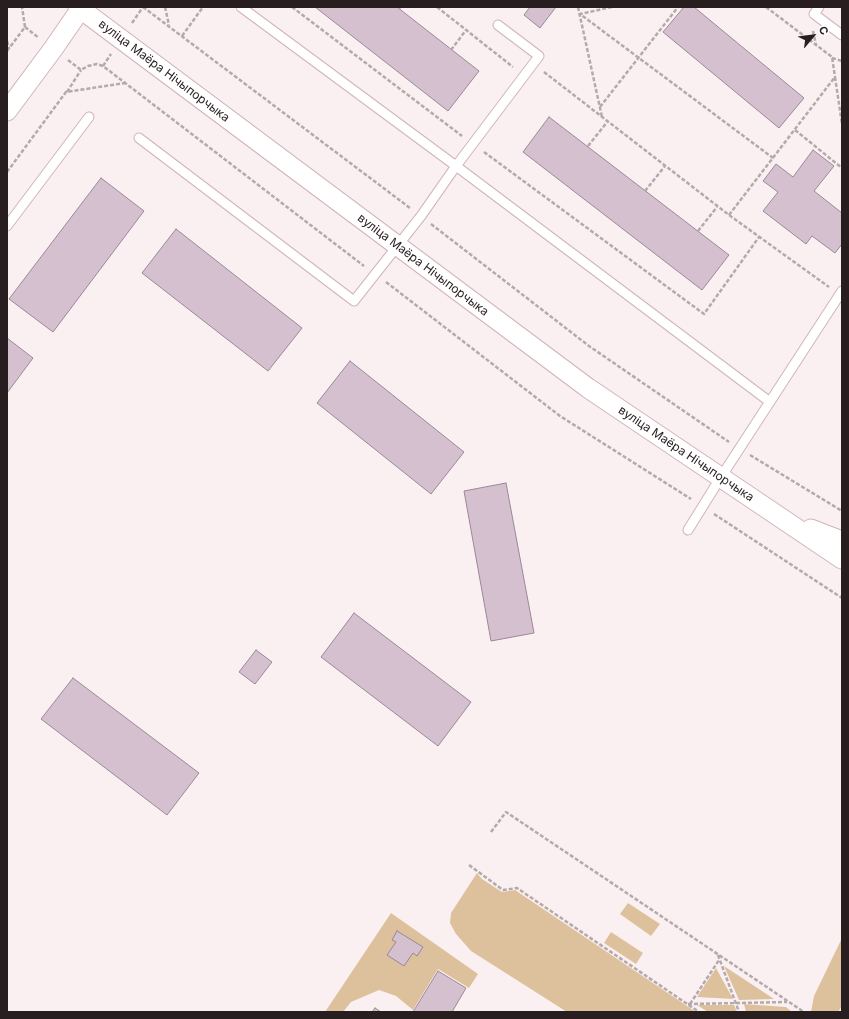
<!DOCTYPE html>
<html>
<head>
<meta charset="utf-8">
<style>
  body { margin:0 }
  #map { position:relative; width:849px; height:1019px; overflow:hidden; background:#fbf0f1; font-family:Inter,sans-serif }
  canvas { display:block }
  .frame { position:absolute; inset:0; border:8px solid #281d1f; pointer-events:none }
  .north { position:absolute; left:793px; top:16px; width:40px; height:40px; -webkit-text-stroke:3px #fff; paint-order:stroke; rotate:62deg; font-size:11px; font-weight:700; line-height:16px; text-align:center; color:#281d1f }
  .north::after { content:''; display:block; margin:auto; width:14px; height:18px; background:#281d1f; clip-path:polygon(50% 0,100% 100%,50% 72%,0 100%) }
</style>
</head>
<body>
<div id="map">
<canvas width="849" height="1019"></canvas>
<div class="frame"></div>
<div class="north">С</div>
</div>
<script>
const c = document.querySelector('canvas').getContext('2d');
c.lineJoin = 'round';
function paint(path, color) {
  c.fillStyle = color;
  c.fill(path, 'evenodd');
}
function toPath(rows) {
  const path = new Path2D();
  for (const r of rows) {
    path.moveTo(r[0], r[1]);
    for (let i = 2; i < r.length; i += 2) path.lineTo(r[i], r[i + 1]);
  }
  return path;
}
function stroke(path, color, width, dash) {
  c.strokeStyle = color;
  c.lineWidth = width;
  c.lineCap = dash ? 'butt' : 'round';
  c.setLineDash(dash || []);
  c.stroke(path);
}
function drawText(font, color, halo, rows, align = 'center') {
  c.font = font + ' Inter,sans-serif';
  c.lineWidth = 3;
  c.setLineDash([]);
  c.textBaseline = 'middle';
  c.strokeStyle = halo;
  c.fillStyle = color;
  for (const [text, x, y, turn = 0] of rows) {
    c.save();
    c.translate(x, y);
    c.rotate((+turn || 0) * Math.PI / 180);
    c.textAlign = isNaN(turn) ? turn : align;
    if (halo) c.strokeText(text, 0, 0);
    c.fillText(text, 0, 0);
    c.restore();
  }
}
paint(toPath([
  [477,873,482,879,502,892,515,890,696,1012,567,1012,471,951,456,934,450,923,451,913],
  [628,903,660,924,651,936,620,914],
  [391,913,478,974,469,988,438,969,413,1010,396,996,379,990,351,1002,343,1012,325,1012],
  [611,932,643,953,636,964,604,943],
  [842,938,842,1006,838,1012,811,1012,814,996],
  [724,966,774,999,739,1000],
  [716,968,733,999,697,997],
  [744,1004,786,1007,792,1012,746,1012],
  [697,1005,734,1005,737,1012,708,1012]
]), '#ddc19c');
const building = toPath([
  [315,7,397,7,479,71,448,111,315,7],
  [530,7,556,7,540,28,524,15,530,7],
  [684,7,694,7,804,98,779,128,663,32,684,7],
  [549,117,729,255,702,290,523,152,549,117],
  [813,150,834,166,814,191,842,213,842,244,835,253,812,236,806,244,763,211,778,192,763,181,776,164,793,177,813,150],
  [101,178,144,211,53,332,9,299,101,178],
  [176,229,302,328,268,371,142,273,176,229],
  [7,338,33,358,7,393,7,338],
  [350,361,464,452,431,494,317,403,350,361],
  [506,483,534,633,491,641,464,491,506,483],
  [354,613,471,702,438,746,321,657,354,613],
  [256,650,272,662,255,684,239,672,256,650],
  [73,678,199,773,167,815,41,719,73,678],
  [397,931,423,947,417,956,413,953,404,966,387,955,396,942,392,940,397,931],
  [438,971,466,988,452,1012,413,1012,438,971],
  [375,1008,381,1012,372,1012,375,1008]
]);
paint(building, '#d5c0d0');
stroke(building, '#9b8796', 1);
const service = toPath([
  [241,7,456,166,539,56,498,25],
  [819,7,814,14,842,35],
  [139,138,354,301,421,216,456,166,770,402],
  [7,226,89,117],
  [688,530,721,477,842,291]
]);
const minor = toPath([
  [78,7,588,388,842,559],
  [7,111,53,49,82,7],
  [811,529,842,541]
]);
stroke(service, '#d0b5b9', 11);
stroke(minor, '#d0b5b9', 21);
stroke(toPath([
  [143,7,410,208],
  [165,7,169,25],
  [292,7,462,136],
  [437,7,513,67],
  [578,7,602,117],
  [612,7,580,14,773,158],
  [766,7,832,57,835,77],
  [399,9,400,7],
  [132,23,143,7],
  [25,27,39,38],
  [813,31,816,45],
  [182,36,203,7],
  [7,41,9,48],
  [451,50,466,30],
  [7,51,25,27,22,7],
  [832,58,842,61],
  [68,60,81,70,88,66,97,64,103,66,364,266],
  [103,66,111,54],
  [544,72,729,215,829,287],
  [67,92,81,70],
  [600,107,678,7],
  [795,130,842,168],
  [588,146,608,121],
  [484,152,704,314,759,237],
  [7,172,66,92,125,83],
  [645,191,665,166],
  [729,215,835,77,842,124],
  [431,224,589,346,729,442],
  [698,231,717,207],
  [386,282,560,416,691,499],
  [750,455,842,511],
  [714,514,842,598],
  [491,832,506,812,804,1012],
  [469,865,503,890,517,888,699,1012],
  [718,955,739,1012],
  [688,1004,787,1002],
  [690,1004,719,960]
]), '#b4a9ab', 2.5, [4, 2]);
stroke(service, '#fff', 9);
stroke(minor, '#fff', 19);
drawText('12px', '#281d1f', '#fff', [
  ["вуліца Маёра Нічыпорчыка",164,71,37],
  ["вуліца Маёра Нічыпорчыка",423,265,37],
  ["вуліца Маёра Нічыпорчыка",686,454,34]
]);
</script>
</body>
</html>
